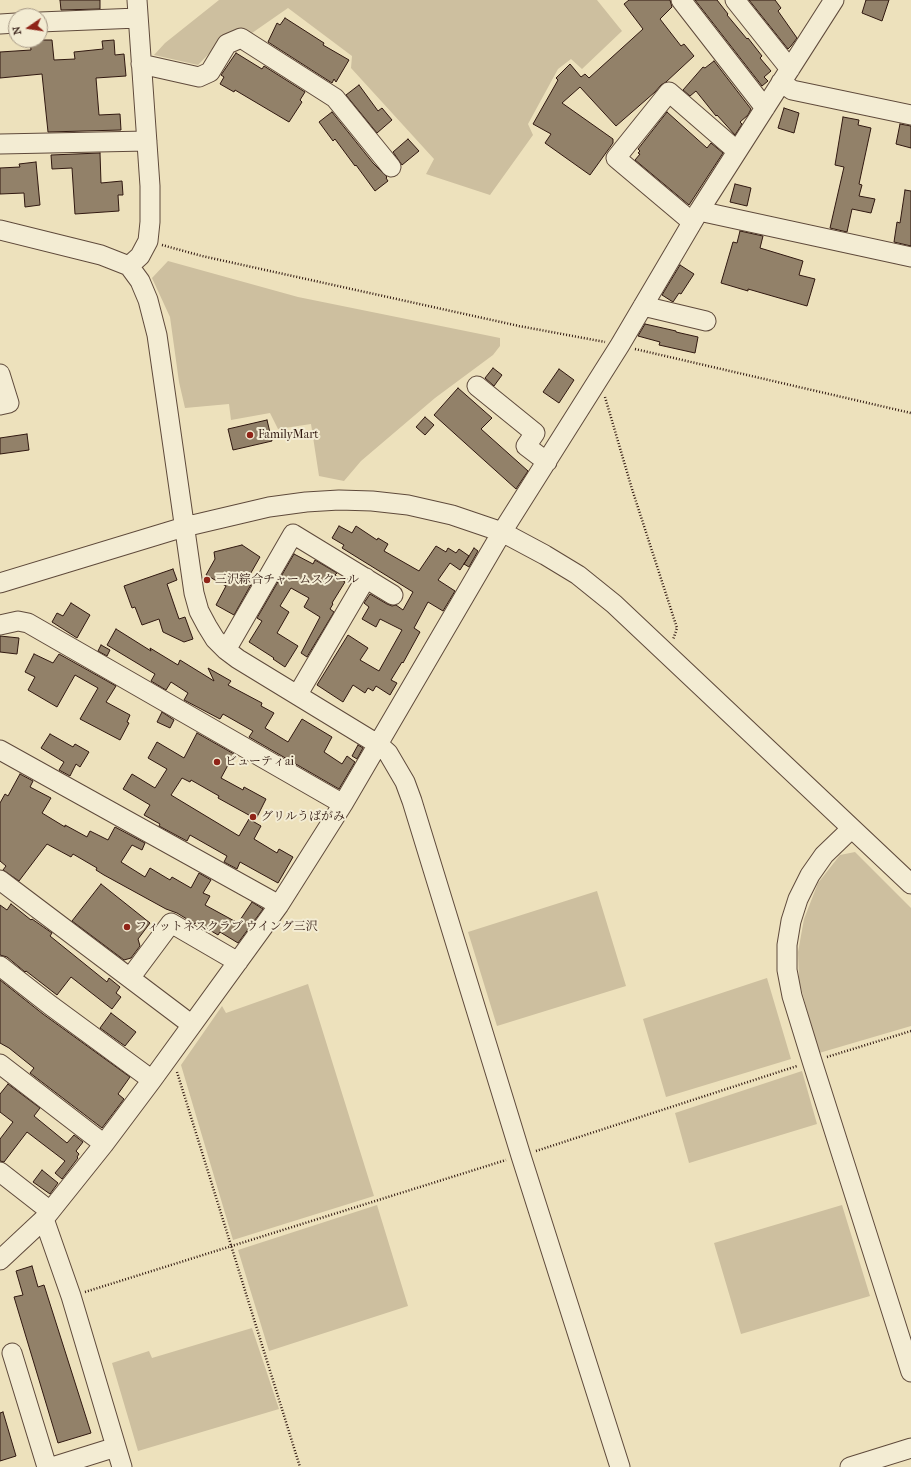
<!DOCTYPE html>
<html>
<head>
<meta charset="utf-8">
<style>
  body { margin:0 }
  #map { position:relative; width:911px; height:1467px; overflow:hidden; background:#ede1bc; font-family:"IM FELL French Canon",serif }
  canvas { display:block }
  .north { position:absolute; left:8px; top:8px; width:40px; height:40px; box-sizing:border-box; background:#f3ecd3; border:1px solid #a59785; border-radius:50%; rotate:257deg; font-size:11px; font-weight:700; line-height:16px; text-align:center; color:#301810 }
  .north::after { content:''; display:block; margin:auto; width:14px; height:18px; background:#8f2418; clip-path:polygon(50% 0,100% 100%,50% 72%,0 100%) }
</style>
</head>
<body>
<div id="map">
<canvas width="911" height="1467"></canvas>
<div class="north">N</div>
</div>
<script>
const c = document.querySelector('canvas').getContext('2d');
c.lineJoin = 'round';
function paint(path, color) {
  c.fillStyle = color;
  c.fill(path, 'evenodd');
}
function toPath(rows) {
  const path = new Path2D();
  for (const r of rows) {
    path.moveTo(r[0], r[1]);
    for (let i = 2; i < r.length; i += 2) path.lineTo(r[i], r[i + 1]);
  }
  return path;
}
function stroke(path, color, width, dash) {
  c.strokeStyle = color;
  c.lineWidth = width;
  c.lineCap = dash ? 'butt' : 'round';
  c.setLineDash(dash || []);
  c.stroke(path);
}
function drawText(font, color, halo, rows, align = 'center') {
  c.font = font + ' "IM FELL French Canon","Noto Serif JP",serif';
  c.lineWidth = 4;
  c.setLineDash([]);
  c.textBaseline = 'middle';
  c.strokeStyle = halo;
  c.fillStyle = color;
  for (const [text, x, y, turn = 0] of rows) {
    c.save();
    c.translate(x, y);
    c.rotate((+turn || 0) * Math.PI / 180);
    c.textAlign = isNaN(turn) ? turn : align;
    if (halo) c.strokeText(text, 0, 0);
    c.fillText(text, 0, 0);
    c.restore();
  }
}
paint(toPath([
  [219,0,597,0,622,31,582,69,571,59,558,69,528,124,533,135,490,195,426,174,434,159,351,68,352,56,288,8,252,33,242,30,223,39,198,65,154,55,165,43],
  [168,261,298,297,500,338,500,346,493,355,435,398,361,461,344,481,319,476,311,424,278,429,270,413,231,420,229,404,185,408,179,382,170,317,152,278],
  [855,852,911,908,911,1026,819,1053,799,981,798,952,804,919,818,883,840,855],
  [597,891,626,986,497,1026,468,932],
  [767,978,791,1059,666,1097,643,1019],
  [308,984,374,1196,233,1240,181,1065,222,1006,226,1013],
  [802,1071,817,1124,689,1163,675,1113],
  [377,1205,408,1306,269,1351,238,1250],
  [842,1205,870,1296,741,1334,714,1243],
  [252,1328,279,1409,138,1451,112,1363,149,1351,152,1358]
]), '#cdbf9f');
const building = toPath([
  [60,0,100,0,100,9,61,10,60,0],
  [629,0,670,0,672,7,660,19,681,46,684,44,694,56,666,82,661,85,655,92,616,126,580,87,562,103,613,139,613,143,590,175,545,143,551,134,533,124,558,80,556,78,570,64,581,77,585,74,589,78,643,29,624,4,629,0],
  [695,0,717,0,728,14,727,15,747,39,748,38,762,56,760,58,771,71,764,77,768,81,762,86,695,0],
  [749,0,775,0,781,8,778,11,797,38,791,46,788,49,749,0],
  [866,0,889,0,882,21,862,13,866,0],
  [285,18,324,43,323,45,349,60,336,82,334,79,332,83,268,42,277,23,280,25,285,18],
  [30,40,52,40,54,60,75,59,74,52,103,49,102,41,114,40,115,55,124,54,126,76,96,78,99,115,120,114,121,130,48,132,42,74,0,78,0,52,31,50,30,40],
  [236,53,262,69,264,66,305,92,300,100,302,102,289,122,235,90,234,92,220,84,224,77,221,75,236,53],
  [714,61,751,109,748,115,740,122,742,124,735,135,717,115,716,116,696,91,690,96,683,90,703,67,705,68,714,61],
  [359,85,378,111,382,108,392,120,377,133,346,95,359,85],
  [784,108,799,113,794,133,778,128,784,108],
  [332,112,373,163,387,177,386,178,388,181,375,191,356,165,355,166,335,139,333,141,319,122,332,112],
  [667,112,707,148,711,143,723,153,689,205,635,160,640,154,638,153,640,151,638,149,667,112],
  [843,117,859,120,858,125,871,128,859,184,862,185,859,196,875,199,871,213,852,209,847,232,830,228,844,167,835,165,843,117],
  [900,124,911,126,911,148,896,144,900,124],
  [408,139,419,151,402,165,393,152,408,139],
  [100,153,101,183,122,181,123,195,118,195,119,211,75,214,72,168,52,169,51,155,100,153],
  [36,162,40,205,25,207,24,193,0,194,0,168,20,167,19,164,36,162],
  [735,184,751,188,747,206,730,202,735,184],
  [905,190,911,191,911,246,894,242,897,222,900,223,905,190],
  [740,231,763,236,760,248,803,261,799,275,815,279,807,306,748,289,748,291,721,283,733,242,737,243,740,231],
  [680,265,694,274,681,294,679,293,673,302,662,295,680,265],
  [645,324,676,331,676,332,698,337,695,353,659,345,660,342,638,336,645,324],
  [493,368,502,375,494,386,485,378,493,368],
  [559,369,574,380,559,403,543,392,559,369],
  [458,388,492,418,481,429,528,471,516,489,434,415,458,388],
  [425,417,434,425,425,435,416,427,425,417],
  [267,420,272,441,233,450,228,429,267,420],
  [27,434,29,450,0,454,0,438,27,434],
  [339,526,352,533,356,526,377,540,378,538,388,544,384,551,419,571,436,546,446,552,448,548,456,553,459,549,469,556,460,570,450,563,438,580,455,591,443,611,428,602,414,628,420,632,403,663,402,662,391,680,397,683,390,695,376,686,373,691,368,688,365,693,353,685,343,702,317,685,348,635,368,648,360,660,379,671,402,630,380,619,376,627,362,619,369,607,364,603,370,594,387,604,392,606,396,605,403,610,413,592,342,548,344,545,332,538,339,526],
  [242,545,260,557,248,578,253,581,234,615,216,605,226,586,206,575,215,559,214,552,242,545],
  [474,548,478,551,469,567,464,564,474,548],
  [294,554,313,564,315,560,337,573,335,575,345,582,332,603,333,604,330,609,334,612,307,657,301,653,320,617,304,607,309,598,291,588,280,606,289,612,277,633,298,646,285,667,273,659,274,658,249,642,262,621,257,618,294,554],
  [173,569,177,580,167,584,179,619,185,617,193,639,184,642,163,632,159,619,142,625,135,607,132,608,124,586,173,569],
  [71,603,90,615,77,638,52,622,57,613,63,616,71,603],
  [116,629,151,651,150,648,178,665,180,660,214,681,208,668,231,681,228,685,262,703,261,706,274,713,265,728,288,742,302,719,332,737,324,752,342,764,347,756,355,762,339,789,249,737,253,731,223,714,220,719,184,700,188,693,171,682,166,690,151,681,155,674,107,645,116,629],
  [0,636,19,638,17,654,0,652,0,636],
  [101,645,110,650,107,656,98,651,101,645],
  [34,654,53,663,59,654,116,686,106,702,130,715,127,722,129,723,120,740,80,719,98,688,75,675,57,707,28,690,35,677,25,672,34,654],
  [162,712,174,720,170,728,157,722,162,712],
  [197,733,234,754,221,778,243,790,244,787,266,799,256,819,218,798,219,796,191,780,190,782,182,778,171,795,239,836,249,819,261,826,254,839,277,853,279,849,293,857,278,883,240,862,237,869,224,862,227,856,190,835,187,841,159,826,160,824,144,815,150,805,123,789,132,774,155,788,167,769,148,758,157,742,184,758,197,733],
  [50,734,73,747,75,744,89,752,80,767,76,764,70,776,59,770,64,762,41,748,50,734],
  [358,745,363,748,357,759,352,756,358,745],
  [20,774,33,781,30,787,51,798,42,813,65,827,65,825,87,837,90,831,108,840,115,827,145,843,142,850,132,845,121,862,145,877,150,868,170,880,172,877,191,888,199,873,211,880,203,893,210,896,205,905,238,923,252,902,263,909,238,943,220,932,218,935,196,922,195,924,177,913,166,909,104,875,96,870,97,868,73,854,71,857,47,844,19,881,3,870,6,866,0,861,0,803,5,794,8,796,20,774],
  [101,884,150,923,138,939,140,946,131,958,124,960,72,921,101,884],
  [11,904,31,920,32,919,52,933,50,936,107,982,109,978,120,987,116,993,121,997,112,1009,71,977,57,995,26,971,25,972,7,957,0,955,0,905,7,910,11,904],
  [0,980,43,1014,130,1077,118,1094,124,1099,102,1128,30,1073,34,1068,9,1048,0,1043,0,980],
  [111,1013,136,1032,125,1046,100,1028,111,1013],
  [8,1084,40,1108,34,1116,67,1143,74,1135,83,1142,76,1151,79,1154,77,1157,78,1158,62,1179,55,1173,65,1161,27,1132,4,1162,0,1161,0,1139,13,1122,0,1112,0,1094,8,1084],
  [42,1170,58,1183,50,1194,33,1182,42,1170],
  [32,1266,38,1287,44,1285,91,1433,58,1443,14,1297,23,1295,16,1271,32,1266],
  [3,1412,16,1456,0,1461,0,1413,3,1412]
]);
paint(building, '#928169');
stroke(building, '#301810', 1);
const minor = toPath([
  [681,0,765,108],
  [735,0,790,69],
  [40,22,138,18],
  [0,24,16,23],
  [141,64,199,77,210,72,227,44,241,38,335,98,391,167],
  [781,82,792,90,911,115],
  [0,144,147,141],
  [699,211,911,257],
  [692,222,616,158,669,92,737,151],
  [0,230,101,255,129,266,140,281,148,300,157,335,194,593,199,611,207,626,215,639,226,650,238,659,379,745,388,753,405,782,412,801,521,1156,620,1467],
  [129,266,140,256,148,241,150,222,150,186,137,0],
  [643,306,706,321],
  [0,374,9,403,0,405],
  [477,386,535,433,526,446,547,462],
  [0,583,184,527,269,507,306,502,339,500,372,501,408,505,452,515,502,532,545,555,578,575,614,604,911,884],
  [0,625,18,621,28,623,343,804],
  [226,650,293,534,393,595],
  [298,694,366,578],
  [0,750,279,905],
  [851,829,824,855,810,875,798,899,791,921,787,945,787,970,792,996,812,1061,911,1372],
  [0,880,192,1025],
  [0,966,50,1005,152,1080],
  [130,978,171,923,238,962],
  [0,1064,104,1144],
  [0,1172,50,1211],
  [44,1219,71,1296,122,1467],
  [0,1260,44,1219,104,1144,152,1080,279,905,343,804,502,532,620,345,699,211,834,0],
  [12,1353,47,1467],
  [52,1467,116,1447],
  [850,1467,911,1448]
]);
stroke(minor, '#5f4a3b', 21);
stroke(toPath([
  [162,245,202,256,519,326,605,342],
  [635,349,911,413],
  [605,397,632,489,677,628,673,640],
  [827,1057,911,1031],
  [177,1072,300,1467],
  [536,1151,797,1066],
  [85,1292,506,1160]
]), '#301810', 2.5, [1, 2]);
stroke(minor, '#f3ecd3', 19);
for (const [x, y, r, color] of [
  [250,435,4,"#8f2418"],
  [207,580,4,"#8f2418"],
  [217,762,4,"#8f2418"],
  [253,817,4,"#8f2418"],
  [127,927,4,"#8f2418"]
]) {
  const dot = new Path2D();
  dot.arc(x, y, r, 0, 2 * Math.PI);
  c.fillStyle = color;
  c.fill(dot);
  stroke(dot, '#f3ecd3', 1.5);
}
drawText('12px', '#301810', '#f3ecd3', [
  ["FamilyMart",258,435],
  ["三沢綜合チャームスクール",215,580],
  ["ビューティai",225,762],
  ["グリルうばがみ",261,817],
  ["フィットネスクラブ ウイング三沢",135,927]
], 'left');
</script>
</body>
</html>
